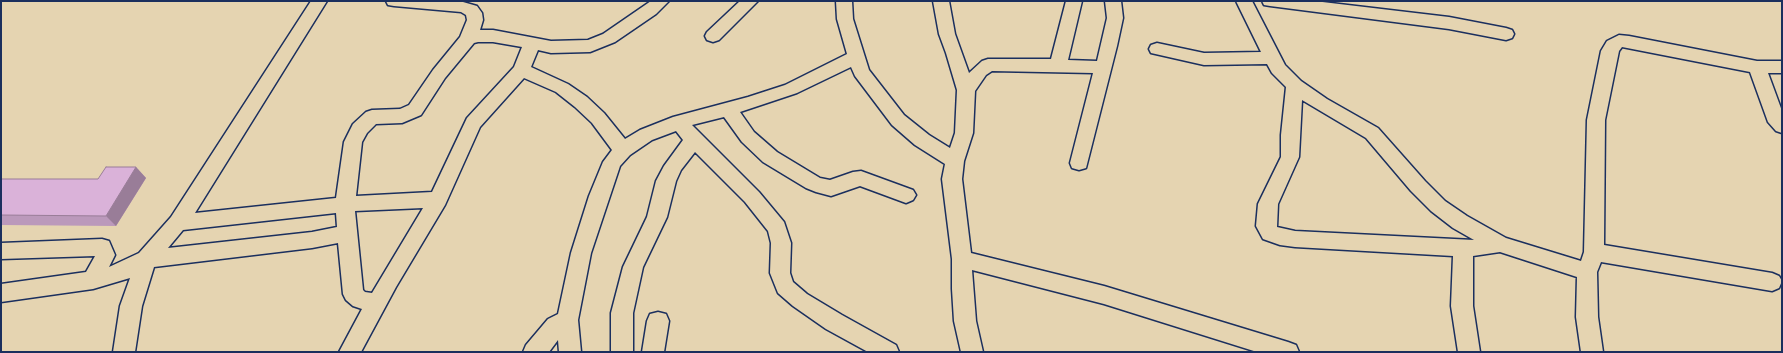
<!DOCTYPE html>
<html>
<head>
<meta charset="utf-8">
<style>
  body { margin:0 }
  #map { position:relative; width:1783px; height:353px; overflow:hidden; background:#e5d4b1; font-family:"Architects Daughter",sans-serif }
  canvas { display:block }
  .frame { position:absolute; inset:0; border:2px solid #1b2f5e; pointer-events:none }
</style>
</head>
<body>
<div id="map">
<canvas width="1783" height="353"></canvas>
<div class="frame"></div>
</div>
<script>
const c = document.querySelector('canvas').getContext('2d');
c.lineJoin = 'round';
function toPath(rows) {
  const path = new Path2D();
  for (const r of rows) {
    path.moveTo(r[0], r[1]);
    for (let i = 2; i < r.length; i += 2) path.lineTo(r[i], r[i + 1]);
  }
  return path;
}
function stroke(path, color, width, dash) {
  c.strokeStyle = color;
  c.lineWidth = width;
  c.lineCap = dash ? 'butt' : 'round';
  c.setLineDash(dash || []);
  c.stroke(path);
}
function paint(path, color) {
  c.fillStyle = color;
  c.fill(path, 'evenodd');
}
const street = toPath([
  [311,1,327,1,195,213,336,198,344,142,353,124,366,112,372,110,400,109,409,105,433,70,460,37,467,20,466,15,461,12,394,6,388,5,386,1,463,2,477,6,482,13,483,20,480,30,493,30,551,41,588,40,603,34,651,1,669,1,656,14,615,42,590,52,551,53,538,50,531,67,568,84,587,97,604,113,625,139,640,130,673,117,748,97,785,85,847,54,837,19,836,1,852,1,853,19,869,70,904,115,929,135,950,148,955,133,957,90,946,53,939,34,933,1,949,1,955,34,969,73,982,61,988,59,1051,59,1066,1,1082,1,1068,60,1097,61,1107,18,1105,1,1121,1,1123,18,1117,46,1086,168,1079,170,1072,168,1070,163,1093,73,992,71,986,75,975,91,973,133,964,161,962,179,971,253,1104,286,1288,342,1296,345,1299,352,1257,352,1104,304,972,270,976,321,983,352,961,352,954,321,952,289,952,259,942,179,945,164,915,145,892,125,855,76,851,67,797,93,740,112,754,132,777,152,820,178,830,180,853,172,861,171,913,190,916,195,913,200,906,203,860,186,831,196,816,192,806,188,763,162,742,142,724,117,692,125,759,192,784,222,791,243,790,273,793,282,807,294,842,315,896,345,899,352,868,352,826,329,793,306,778,293,770,273,771,243,768,231,745,202,695,152,681,170,676,181,667,217,643,267,633,313,633,352,611,352,611,313,623,267,647,217,656,181,664,166,683,140,676,131,652,140,630,155,620,166,591,253,578,320,581,352,559,352,558,340,549,352,523,352,526,345,548,319,558,314,571,253,589,196,603,162,612,150,592,123,575,107,556,92,524,78,480,127,445,205,396,287,361,352,339,352,362,309,353,306,346,300,343,294,338,243,312,248,154,267,142,306,135,352,113,352,120,306,130,278,93,289,1,302,1,284,86,272,95,256,1,259,1,243,102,239,109,241,115,255,109,267,139,253,171,217,311,1],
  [478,42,493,42,522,47,514,67,467,118,432,192,356,196,362,142,367,133,376,124,402,123,421,115,445,78,474,43,478,42],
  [423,208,372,293,365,292,363,290,355,211,423,208],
  [336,213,337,227,312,232,168,248,183,230,336,213],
  [740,1,758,1,719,40,713,42,707,40,705,36,707,32,740,1],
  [1236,1,1252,1,1285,65,1301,81,1327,99,1378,128,1425,181,1445,201,1467,216,1506,238,1581,261,1584,252,1587,120,1601,51,1607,41,1619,35,1629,36,1757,61,1782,61,1782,73,1768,73,1782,111,1782,133,1776,131,1768,122,1750,72,1622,47,1619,51,1605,120,1604,245,1772,273,1779,276,1782,281,1779,288,1772,291,1601,262,1597,272,1598,317,1603,352,1581,352,1576,317,1577,277,1500,252,1473,256,1473,306,1480,352,1458,352,1451,306,1453,256,1295,247,1280,245,1263,239,1256,226,1258,204,1281,157,1281,135,1286,87,1272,73,1267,64,1204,65,1151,53,1149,49,1151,45,1157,43,1204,53,1261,52,1236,1],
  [1302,100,1366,138,1411,191,1431,211,1453,228,1474,240,1295,231,1277,227,1278,204,1299,157,1302,100],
  [1262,1,1314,1,1449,17,1506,28,1512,30,1514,34,1512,38,1506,40,1449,29,1270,6,1264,5,1262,1],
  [658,312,666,314,669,321,664,352,642,352,647,321,650,314,658,312]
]);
stroke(street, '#1b2f5e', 3);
paint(street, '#e5d4b1');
paint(toPath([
  [136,167,146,178,116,226,1,225,1,179,98,179]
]), '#b9b');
paint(toPath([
  [136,167,146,178,116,226,106,216]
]), '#997d98');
const building = toPath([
  [106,167,136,167,106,216,1,215,1,179,98,179,106,167]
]);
paint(building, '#dab2d9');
stroke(building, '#997d98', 1);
</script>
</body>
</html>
